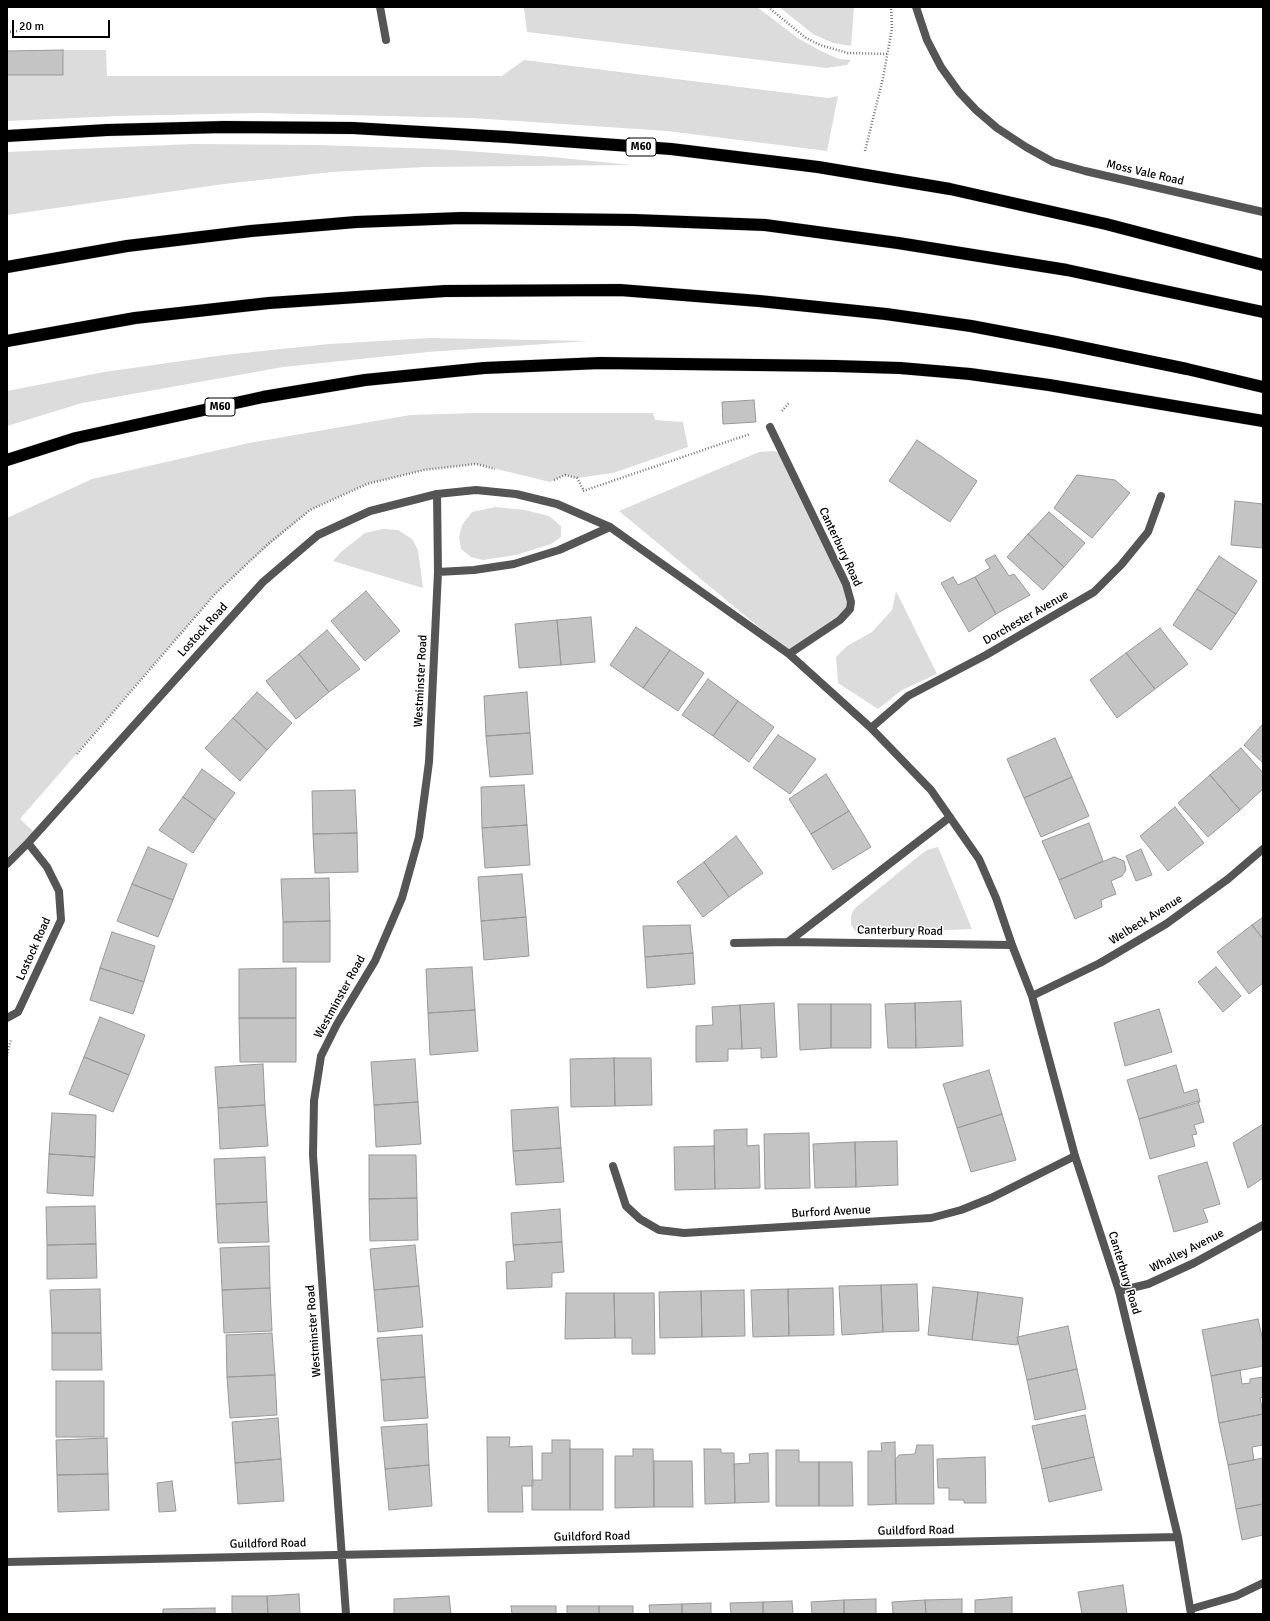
<!DOCTYPE html>
<html>
<head>
<meta charset="utf-8">
<style>
  body { margin:0 }
  #map { position:relative; width:1270px; height:1621px; overflow:hidden; background:#fff; font-family:Signika,sans-serif }
  canvas { display:block }
  .frame { position:absolute; inset:0; border:8px solid #000; pointer-events:none }
  .scale { position:absolute; left:12px; top:20px; width:98px; height:18px; box-sizing:border-box; border:2px solid #000; border-top:0; padding-left:5px; font-size:12px; line-height:14px; white-space:nowrap; color:#000; -webkit-text-stroke:3px #fff; paint-order:stroke }
</style>
</head>
<body>
<div id="map">
<canvas width="1270" height="1621"></canvas>
<div class="frame"></div>
<div class="scale">20 m</div>
</div>
<script>
const c = document.querySelector('canvas').getContext('2d');
c.lineJoin = 'round';
function paint(path, color) {
  c.fillStyle = color;
  c.fill(path, 'evenodd');
}
function toPath(rows) {
  const path = new Path2D();
  for (const r of rows) {
    path.moveTo(r[0], r[1]);
    for (let i = 2; i < r.length; i += 2) path.lineTo(r[i], r[i + 1]);
  }
  return path;
}
function stroke(path, color, width, dash) {
  c.strokeStyle = color;
  c.lineWidth = width;
  c.lineCap = dash ? 'butt' : 'round';
  c.setLineDash(dash || []);
  c.stroke(path);
}
function drawText(font, color, halo, rows, align = 'center') {
  c.font = font + ' Signika,sans-serif';
  c.lineWidth = 3;
  c.setLineDash([]);
  c.textBaseline = 'middle';
  c.strokeStyle = halo;
  c.fillStyle = color;
  for (const [text, x, y, turn = 0] of rows) {
    c.save();
    c.translate(x, y);
    c.rotate((+turn || 0) * Math.PI / 180);
    c.textAlign = isNaN(turn) ? turn : align;
    if (halo) c.strokeText(text, 0, 0);
    c.fillText(text, 0, 0);
    c.restore();
  }
}
paint(toPath([
  [532,7,757,7,799,39,821,51,839,59,851,60,847,65,827,68,527,32,524,8],
  [779,7,854,7,851,46,833,43,813,34],
  [63,50,106,50,107,76,502,76,524,60,828,98,838,96,827,151,667,131,472,118,259,113,118,116,7,121,7,75,63,75],
  [193,144,317,145,437,149,552,157,631,165,425,167,332,172,224,184,7,215,7,152],
  [430,338,588,341,428,352,283,367,82,403,7,426,7,391,104,372,224,355,329,344],
  [476,413,653,413,655,420,683,422,688,447,613,473,577,478,565,475,550,482,476,464,424,470,367,484,310,510,246,565,215,594,20,819,36,834,7,857,7,518,92,479,249,443,410,415],
  [773,451,783,454,846,584,850,609,790,653,619,511,759,452],
  [495,507,525,510,549,516,561,526,561,537,551,544,516,555,483,560,471,557,461,549,459,537,462,525,472,512],
  [383,529,398,530,412,539,418,550,423,588,333,561,341,552,365,533],
  [896,591,937,674,902,690,878,709,838,683,836,657,847,646,872,632,892,610],
  [938,847,972,929,865,934,856,932,851,925,851,916,854,909,920,855,927,850]
]), '#dcdcdc');
const building = toPath([
  [63,50,63,75,7,75,7,51,63,50],
  [754,400,756,422,723,424,722,402,754,400],
  [917,440,977,481,950,522,889,481,917,440],
  [1077,475,1115,480,1130,493,1092,538,1054,508,1077,475],
  [1235,501,1263,504,1263,548,1231,545,1235,501],
  [1049,512,1085,543,1064,567,1028,534,1049,512],
  [1028,534,1064,567,1043,590,1007,557,1028,534],
  [995,555,1009,576,1014,574,1030,595,996,614,975,577,990,568,985,560,995,555],
  [1219,556,1257,581,1236,614,1197,589,1219,556],
  [953,577,958,585,975,577,996,614,969,632,941,583,953,577],
  [1197,589,1236,614,1211,650,1173,625,1197,589],
  [366,591,400,631,365,661,331,621,366,591],
  [591,617,595,662,561,665,557,620,591,617],
  [557,620,561,665,519,668,515,624,557,620],
  [636,627,670,650,643,688,610,665,636,627],
  [1160,628,1188,664,1155,689,1126,653,1160,628],
  [327,630,360,669,329,692,299,654,327,630],
  [670,650,704,673,678,711,643,688,670,650],
  [1126,653,1155,689,1117,718,1090,680,1126,653],
  [299,654,329,692,296,719,266,681,299,654],
  [708,679,738,701,713,736,682,715,708,679],
  [257,692,292,723,267,750,233,718,257,692],
  [527,692,530,733,486,736,484,696,527,692],
  [738,701,774,727,749,762,713,736,738,701],
  [233,718,267,750,240,781,205,748,233,718],
  [1263,724,1263,763,1244,745,1263,724],
  [530,733,533,774,490,777,486,736,530,733],
  [778,735,816,759,790,794,753,768,778,735],
  [1055,738,1072,777,1024,798,1007,759,1055,738],
  [1241,748,1263,773,1263,789,1240,810,1210,775,1241,748],
  [202,769,235,793,215,820,183,797,202,769],
  [826,774,849,811,811,834,789,799,826,774],
  [1210,775,1240,810,1208,837,1178,803,1210,775],
  [1072,777,1089,816,1041,837,1024,798,1072,777],
  [524,785,527,825,482,828,481,787,524,785],
  [355,790,357,833,313,834,312,791,355,790],
  [183,797,215,820,193,853,159,830,183,797],
  [1175,807,1204,843,1168,871,1140,836,1175,807],
  [849,811,871,847,833,870,811,834,849,811],
  [1089,823,1103,861,1059,880,1042,841,1089,823],
  [527,825,530,865,485,868,482,828,527,825],
  [357,833,358,872,315,873,313,834,357,833],
  [736,836,763,873,729,897,704,862,736,836],
  [148,847,187,864,173,900,132,884,148,847],
  [1141,849,1152,875,1136,881,1126,856,1141,849],
  [1114,857,1124,861,1126,870,1122,876,1111,881,1116,894,1101,900,1102,907,1075,919,1059,880,1114,857],
  [704,862,729,897,703,917,677,882,704,862],
  [522,874,526,917,481,921,478,877,522,874],
  [329,878,330,921,283,922,281,879,329,878],
  [132,884,173,900,158,937,117,921,132,884],
  [526,917,529,956,484,960,481,921,526,917],
  [1263,917,1263,939,1252,925,1263,917],
  [330,921,330,962,283,962,283,922,330,921],
  [690,925,693,953,645,957,643,926,690,925],
  [1252,925,1263,939,1263,983,1249,994,1217,952,1252,925],
  [112,932,155,946,144,982,100,968,112,932],
  [693,953,695,984,647,988,645,957,693,953],
  [472,967,475,1010,428,1013,426,969,472,967],
  [1216,967,1241,996,1223,1012,1198,982,1216,967],
  [100,968,144,982,133,1014,90,1000,100,968],
  [296,968,296,1018,239,1018,239,969,296,968],
  [961,1001,963,1046,916,1048,915,1003,961,1001],
  [774,1003,777,1057,761,1058,761,1048,742,1049,740,1005,774,1003],
  [915,1003,916,1048,888,1048,885,1004,915,1003],
  [798,1004,831,1004,831,1048,800,1050,798,1004],
  [831,1004,871,1004,871,1048,831,1048,831,1004],
  [740,1005,742,1049,728,1049,728,1061,696,1062,696,1026,713,1025,712,1007,740,1005],
  [1159,1009,1172,1052,1125,1066,1114,1023,1159,1009],
  [475,1010,478,1051,430,1055,428,1013,475,1010],
  [100,1017,145,1035,129,1075,84,1057,100,1017],
  [239,1018,296,1018,296,1062,240,1062,239,1018],
  [84,1057,129,1075,113,1112,69,1094,84,1057],
  [614,1058,651,1058,652,1105,615,1106,614,1058],
  [614,1058,615,1106,571,1107,570,1059,614,1058],
  [415,1059,418,1102,374,1105,371,1062,415,1059],
  [263,1064,265,1105,218,1108,215,1067,263,1064],
  [1176,1065,1184,1093,1197,1089,1200,1102,1139,1119,1127,1080,1176,1065],
  [989,1070,1002,1114,957,1128,943,1084,989,1070],
  [1198,1101,1204,1122,1194,1125,1197,1134,1192,1135,1195,1146,1150,1159,1139,1119,1198,1101],
  [418,1102,421,1144,376,1147,374,1105,418,1102],
  [265,1105,268,1146,220,1149,218,1108,265,1105],
  [558,1107,561,1148,513,1151,511,1110,558,1107],
  [52,1113,96,1115,95,1157,49,1154,52,1113],
  [1002,1114,1016,1160,971,1172,957,1128,1002,1114],
  [1263,1124,1263,1178,1248,1188,1233,1143,1263,1124],
  [747,1129,747,1146,759,1145,760,1188,715,1189,714,1130,747,1129],
  [809,1133,810,1188,765,1189,764,1134,809,1133],
  [897,1141,898,1185,856,1187,855,1142,897,1141],
  [855,1142,856,1187,815,1188,813,1144,855,1142],
  [714,1146,715,1189,675,1190,674,1147,714,1146],
  [561,1148,564,1182,516,1185,513,1151,561,1148],
  [49,1154,95,1157,93,1196,47,1193,49,1154],
  [369,1155,416,1155,417,1198,369,1199,369,1155],
  [265,1157,267,1202,216,1204,214,1159,265,1157],
  [1207,1162,1220,1204,1203,1209,1208,1222,1174,1232,1158,1176,1207,1162],
  [417,1198,418,1240,370,1241,369,1199,417,1198],
  [267,1202,269,1242,218,1243,216,1204,267,1202],
  [95,1206,96,1244,47,1245,46,1207,95,1206],
  [560,1209,562,1242,513,1245,511,1213,560,1209],
  [562,1242,564,1272,552,1273,552,1287,507,1289,506,1262,515,1261,513,1245,562,1242],
  [96,1244,97,1278,47,1279,47,1245,96,1244],
  [415,1245,419,1286,374,1290,370,1249,415,1245],
  [269,1246,270,1288,222,1290,220,1248,269,1246],
  [917,1284,919,1331,883,1332,881,1285,917,1284],
  [881,1285,883,1332,842,1335,839,1286,881,1285],
  [419,1286,423,1327,378,1332,374,1290,419,1286],
  [933,1287,978,1292,972,1340,928,1335,933,1287],
  [270,1288,272,1331,224,1333,222,1290,270,1288],
  [833,1288,834,1335,789,1336,788,1289,833,1288],
  [100,1289,101,1333,52,1333,50,1290,100,1289],
  [788,1289,789,1336,753,1337,751,1290,788,1289],
  [744,1290,745,1336,702,1337,701,1291,744,1290],
  [701,1291,702,1337,660,1338,659,1292,701,1291],
  [978,1292,1023,1298,1017,1345,972,1340,978,1292],
  [566,1293,614,1293,615,1338,565,1339,566,1293],
  [614,1293,654,1293,655,1354,632,1354,632,1338,615,1338,614,1293],
  [1258,1319,1263,1341,1263,1366,1211,1376,1202,1330,1258,1319],
  [1068,1326,1077,1369,1027,1380,1017,1337,1068,1326],
  [52,1333,101,1333,102,1370,52,1370,52,1333],
  [272,1333,275,1375,227,1377,226,1335,272,1333],
  [422,1335,425,1377,381,1380,377,1338,422,1335],
  [1077,1369,1086,1409,1035,1420,1027,1380,1077,1369],
  [1240,1370,1242,1384,1250,1383,1250,1379,1263,1377,1263,1397,1260,1398,1263,1414,1219,1423,1211,1376,1240,1370],
  [275,1375,277,1415,230,1418,227,1377,275,1375],
  [425,1377,428,1418,384,1421,381,1380,425,1377],
  [56,1381,104,1381,104,1437,56,1437,56,1381],
  [1263,1414,1263,1445,1252,1447,1254,1460,1228,1465,1219,1423,1263,1414],
  [1085,1415,1094,1457,1042,1469,1032,1426,1085,1415],
  [278,1418,281,1459,235,1463,232,1422,278,1418],
  [427,1424,429,1465,385,1469,381,1427,427,1424],
  [487,1437,510,1437,509,1447,532,1446,533,1486,522,1486,523,1512,488,1512,487,1437],
  [107,1438,108,1474,57,1475,56,1440,107,1438],
  [552,1440,570,1440,570,1510,532,1510,532,1480,542,1480,542,1453,552,1453,552,1440],
  [895,1442,896,1504,868,1505,868,1451,882,1451,881,1443,895,1442],
  [917,1445,933,1445,934,1504,896,1504,895,1460,899,1455,915,1454,917,1445],
  [570,1449,603,1449,603,1510,570,1510,570,1449],
  [633,1449,653,1449,654,1507,615,1508,615,1456,633,1456,633,1449],
  [704,1449,721,1449,721,1453,734,1453,735,1503,705,1504,704,1449],
  [776,1450,799,1450,799,1462,819,1462,819,1506,776,1506,776,1450],
  [768,1453,769,1502,735,1503,734,1464,750,1463,749,1454,768,1453],
  [985,1457,986,1503,964,1503,964,1500,949,1500,949,1488,938,1488,937,1459,985,1457],
  [1094,1457,1102,1490,1049,1502,1042,1469,1094,1457],
  [1263,1458,1263,1504,1236,1509,1228,1465,1263,1458],
  [281,1459,284,1501,238,1504,235,1463,281,1459],
  [654,1461,692,1461,693,1507,654,1507,654,1461],
  [819,1462,852,1462,853,1506,819,1506,819,1462],
  [429,1465,432,1506,389,1510,385,1469,429,1465],
  [108,1474,109,1510,58,1512,57,1475,108,1474],
  [172,1481,176,1511,159,1512,157,1483,172,1481],
  [1263,1504,1263,1535,1242,1540,1236,1509,1263,1504],
  [1123,1585,1127,1614,1082,1614,1078,1592,1123,1585],
  [299,1594,300,1614,268,1614,267,1596,299,1594],
  [232,1596,267,1596,268,1614,232,1614,232,1596],
  [449,1596,451,1614,394,1614,394,1599,449,1596],
  [1012,1597,1012,1614,975,1614,975,1600,1012,1597],
  [876,1599,876,1614,844,1614,844,1600,876,1599],
  [962,1599,962,1614,926,1614,925,1600,962,1599],
  [844,1600,844,1614,812,1614,811,1602,844,1600],
  [925,1600,926,1614,893,1614,892,1602,925,1600],
  [792,1601,793,1614,763,1614,763,1602,792,1601],
  [763,1602,763,1614,731,1614,730,1603,763,1602],
  [711,1603,711,1614,682,1614,682,1604,711,1603],
  [682,1604,682,1614,650,1614,649,1605,682,1604],
  [511,1606,556,1606,556,1614,512,1614,511,1606],
  [567,1606,599,1606,599,1614,567,1614,567,1606],
  [599,1606,633,1606,633,1614,599,1614,599,1606],
  [215,1608,215,1614,163,1614,163,1609,215,1608]
]);
paint(building, '#c4c4c4');
stroke(building, '#999', 1);
const highway = toPath([
  [7,136,107,130,224,127,353,128,507,137,671,149,818,167,950,189,1106,224,1263,265],
  [7,267,127,246,251,231,356,222,461,218,634,220,765,225,898,243,1067,270,1263,312],
  [7,341,135,318,269,303,445,291,620,290,759,301,886,314,971,326,1056,342,1187,369,1263,387],
  [7,460,76,438,263,397,365,380,484,368,600,363,835,366,900,368,970,374,1049,385,1263,421]
]);
stroke(highway, '#dbdbdb', 13);
stroke(toPath([
  [768,7,806,38,820,45,848,53,887,54],
  [7,32,28,30],
  [865,151,883,78,892,28,891,7],
  [782,411,789,403],
  [554,480,565,475,577,478,584,491],
  [583,491,750,434],
  [77,754,215,594,268,544,310,510,367,484,424,470,476,464,495,469],
  [7,1056,11,1039]
]), '#777', 2.5, [1, 2]);
stroke(toPath([
  [380,7,386,40]
]), '#555', 8);
stroke(toPath([
  [916,7,927,40,941,67,959,92,976,110,997,128,1026,147,1053,162,1085,171,1263,212],
  [770,427,846,584,851,602,850,609,840,620,789,654],
  [438,572,474,570,514,564,559,550,610,527],
  [871,728,908,696,986,655,1094,592,1121,565,1148,532,1161,496],
  [7,864,28,843,263,582,318,535,370,511,437,494,476,490,516,494,557,504,610,527,789,654,871,728,931,790,979,859,996,898,1012,945,1032,996,1075,1156,1119,1291,1178,1537,1191,1614],
  [788,942,950,817],
  [734,943,788,942,1012,945],
  [1032,996,1100,963,1166,924,1228,879,1263,849],
  [7,1018,18,1012,61,920,59,891,47,867,28,843],
  [613,1166,626,1206,640,1219,659,1230,684,1233,931,1218,961,1210,991,1198,1075,1156],
  [1119,1291,1148,1284,1194,1263,1263,1225],
  [7,1562,1178,1537],
  [1191,1609,1236,1596,1263,1583],
  [346,1614,313,1155,314,1101,321,1056,337,1024,375,961,402,898,419,837,429,762,438,572,437,494]
]), '#555', 8);
stroke(highway, '#000', 12);
for (const [x, y, w] of [
  [641,147,30],
  [220,407,30]
]) {
  const box = new Path2D();
  box.roundRect(x - w / 2, y - 9, w, 18, 3);
  c.fillStyle = '#fff';
  c.fill(box);
  stroke(box, '#000', 1);
}
drawText('bold 11px', '#000', null, [
  ["M60",641,147],
  ["M60",220,407]
]);
drawText('12px', '#000', '#fff', [
  ["Moss Vale Road",1145,173,13],
  ["Canterbury Road",840,547,65],
  ["Dorchester Avenue",1026,618,-30],
  ["Lostock Road",203,630,-48],
  ["Westminster Road",421,681,-87],
  ["Welbeck Avenue",1146,920,-32],
  ["Canterbury Road",900,931,1],
  ["Lostock Road",34,949,-66],
  ["Westminster Road",340,997,-61],
  ["Burford Avenue",831,1212,-3],
  ["Whalley Avenue",1187,1251,-27],
  ["Canterbury Road",1124,1273,73],
  ["Westminster Road",314,1331,-94],
  ["Guildford Road",916,1531,-1],
  ["Guildford Road",592,1537,-1],
  ["Guildford Road",268,1544,-1]
]);
</script>
</body>
</html>
